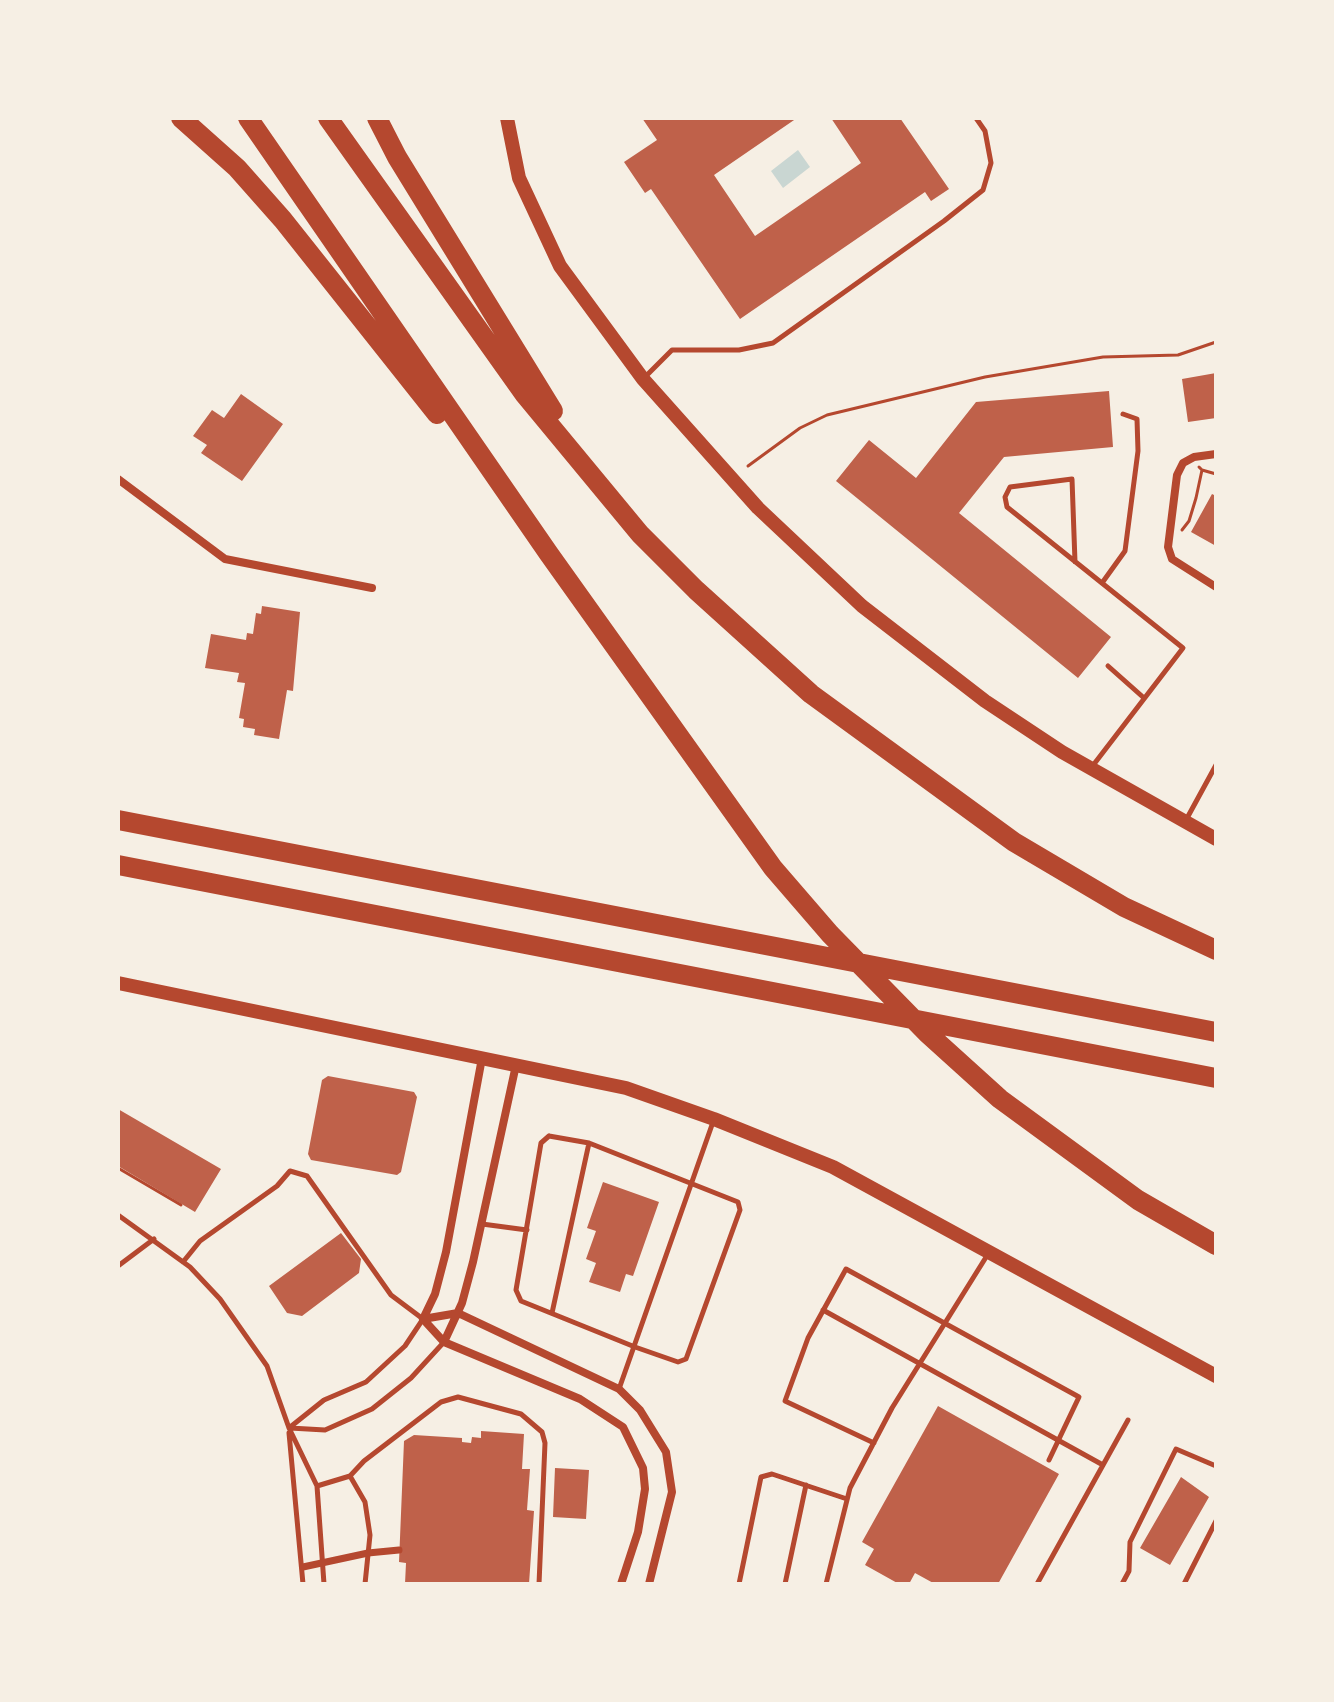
<!DOCTYPE html>
<html>
<head>
<meta charset="utf-8">
<style>
  body { margin:0 }
  #map { position:relative; width:1334px; height:1702px; overflow:hidden; background:#f6efe4; font-family:"Fira Sans",sans-serif }
  canvas { display:block }
  .frame { position:absolute; inset:0; border:120px solid #f6efe4; pointer-events:none }
</style>
</head>
<body>
<div id="map">
<canvas width="1334" height="1702"></canvas>
<div class="frame"></div>
</div>
<script>
const c = document.querySelector('canvas').getContext('2d');
c.lineJoin = 'round';
function paint(path, color) {
  c.fillStyle = color;
  c.fill(path, 'evenodd');
}
function toPath(rows) {
  const path = new Path2D();
  for (const r of rows) {
    path.moveTo(r[0], r[1]);
    for (let i = 2; i < r.length; i += 2) path.lineTo(r[i], r[i + 1]);
  }
  return path;
}
function stroke(path, color, width, dash) {
  c.strokeStyle = color;
  c.lineWidth = width;
  c.lineCap = dash ? 'butt' : 'round';
  c.setLineDash(dash || []);
  c.stroke(path);
}
paint(toPath([
  [798,150,810,167,783,188,771,171]
]), '#c9d6d2');
paint(toPath([
  [642,118,797,118,714,175,755,236,861,163,831,118,900,118,949,189,931,201,925,192,740,319,651,189,645,193,624,162,657,140],
  [1216,373,1216,418,1188,422,1182,379],
  [1109,391,1113,447,1004,457,959,513,1111,637,1078,678,836,481,869,440,916,478,976,402],
  [241,394,283,424,242,481,201,453,207,445,193,436,212,410,224,418],
  [1212,494,1216,496,1216,546,1191,532],
  [262,606,300,612,293,691,287,690,279,739,254,735,255,729,243,727,244,719,239,718,245,683,237,682,239,673,205,668,211,634,246,640,247,633,253,634,256,613,261,614],
  [328,1076,414,1092,417,1097,401,1172,397,1175,311,1160,308,1154,322,1080],
  [118,1109,221,1169,195,1212,118,1166],
  [603,1182,659,1202,633,1276,626,1274,620,1292,589,1282,596,1263,586,1259,596,1231,587,1228],
  [341,1233,361,1259,359,1273,302,1316,287,1313,269,1286],
  [938,1406,1059,1474,998,1584,935,1584,915,1573,909,1584,899,1584,865,1565,874,1549,862,1542],
  [481,1431,524,1434,522,1469,530,1469,527,1510,534,1511,529,1584,405,1584,406,1563,399,1562,404,1441,414,1435,462,1438,462,1442,471,1443,472,1437,481,1438],
  [555,1468,589,1470,586,1519,553,1517],
  [1181,1477,1209,1497,1170,1565,1140,1548]
]), '#bf614a');
stroke(toPath([
  [748,466,800,428,827,415,985,377,1103,357,1178,355,1216,342],
  [1202,470,1216,474],
  [1182,530,1189,521,1196,498,1202,470,1199,467],
  [118,1168,181,1205]
]), '#b5482f', 3);
stroke(toPath([
  [646,376,672,350,739,350,773,343,944,221,983,190,991,163,985,131,976,118],
  [1075,562,1072,479,1010,487,1005,497,1007,507,1183,648,1091,768],
  [1102,583,1125,551,1138,451,1137,419,1123,414],
  [1108,666,1144,698],
  [1186,820,1216,765],
  [549,1136,589,1143,738,1202,740,1210,686,1359,678,1362,635,1347,521,1301,516,1290,541,1143,549,1136],
  [118,1215,190,1267,220,1299,267,1366,289,1428,317,1486,324,1584],
  [482,1224,527,1230],
  [183,1262,200,1241,277,1186,290,1171,307,1176,391,1295,423,1319,405,1346,366,1382,324,1400,289,1428],
  [118,1266,154,1239],
  [823,1310,1103,1465],
  [552,1313,589,1143],
  [619,1389,713,1122],
  [290,1428,325,1430,372,1409,411,1378,444,1342],
  [289,1433,303,1584],
  [874,1443,785,1401,808,1338,846,1269,1079,1397,1049,1460],
  [350,1476,364,1461,441,1402,458,1397,521,1414,542,1432,545,1443,539,1584],
  [317,1486,350,1476,365,1502,370,1535,365,1584],
  [739,1584,761,1477,772,1474,847,1499],
  [785,1584,806,1485],
  [826,1584,850,1488,892,1408,988,1254],
  [1037,1584,1128,1420],
  [1122,1584,1129,1571,1130,1542,1176,1449,1216,1466],
  [1184,1584,1216,1521]
]), '#b5482f', 5);
stroke(toPath([
  [303,1567,368,1553,399,1550]
]), '#b5482f', 7);
stroke(toPath([
  [1216,454,1194,457,1183,463,1177,475,1168,547,1172,559,1216,587],
  [118,479,225,559,372,588],
  [423,1319,458,1313,619,1389,640,1410,666,1452,672,1492,649,1584],
  [423,1319,444,1342,580,1399,623,1427,643,1468,645,1489,638,1532,621,1584],
  [423,1319,435,1294,446,1252,482,1058],
  [444,1342,462,1303,473,1262,516,1065]
]), '#b5482f', 8);
stroke(toPath([
  [507,118,519,178,560,266,643,379,758,508,862,606,985,701,1062,752,1216,839],
  [118,983,626,1088,714,1119,833,1167,1216,1376]
]), '#b5482f', 14);
stroke(toPath([
  [181,118,237,168,283,220,437,414],
  [248,118,549,554,773,868,830,934,927,1033,1000,1099,1138,1200,1216,1245],
  [328,118,525,395,640,534,696,590,811,694,1014,842,1124,907,1216,950],
  [377,118,397,157,553,411],
  [118,820,1216,1032],
  [118,865,1216,1078]
]), '#b5482f', 20);
</script>
</body>
</html>
